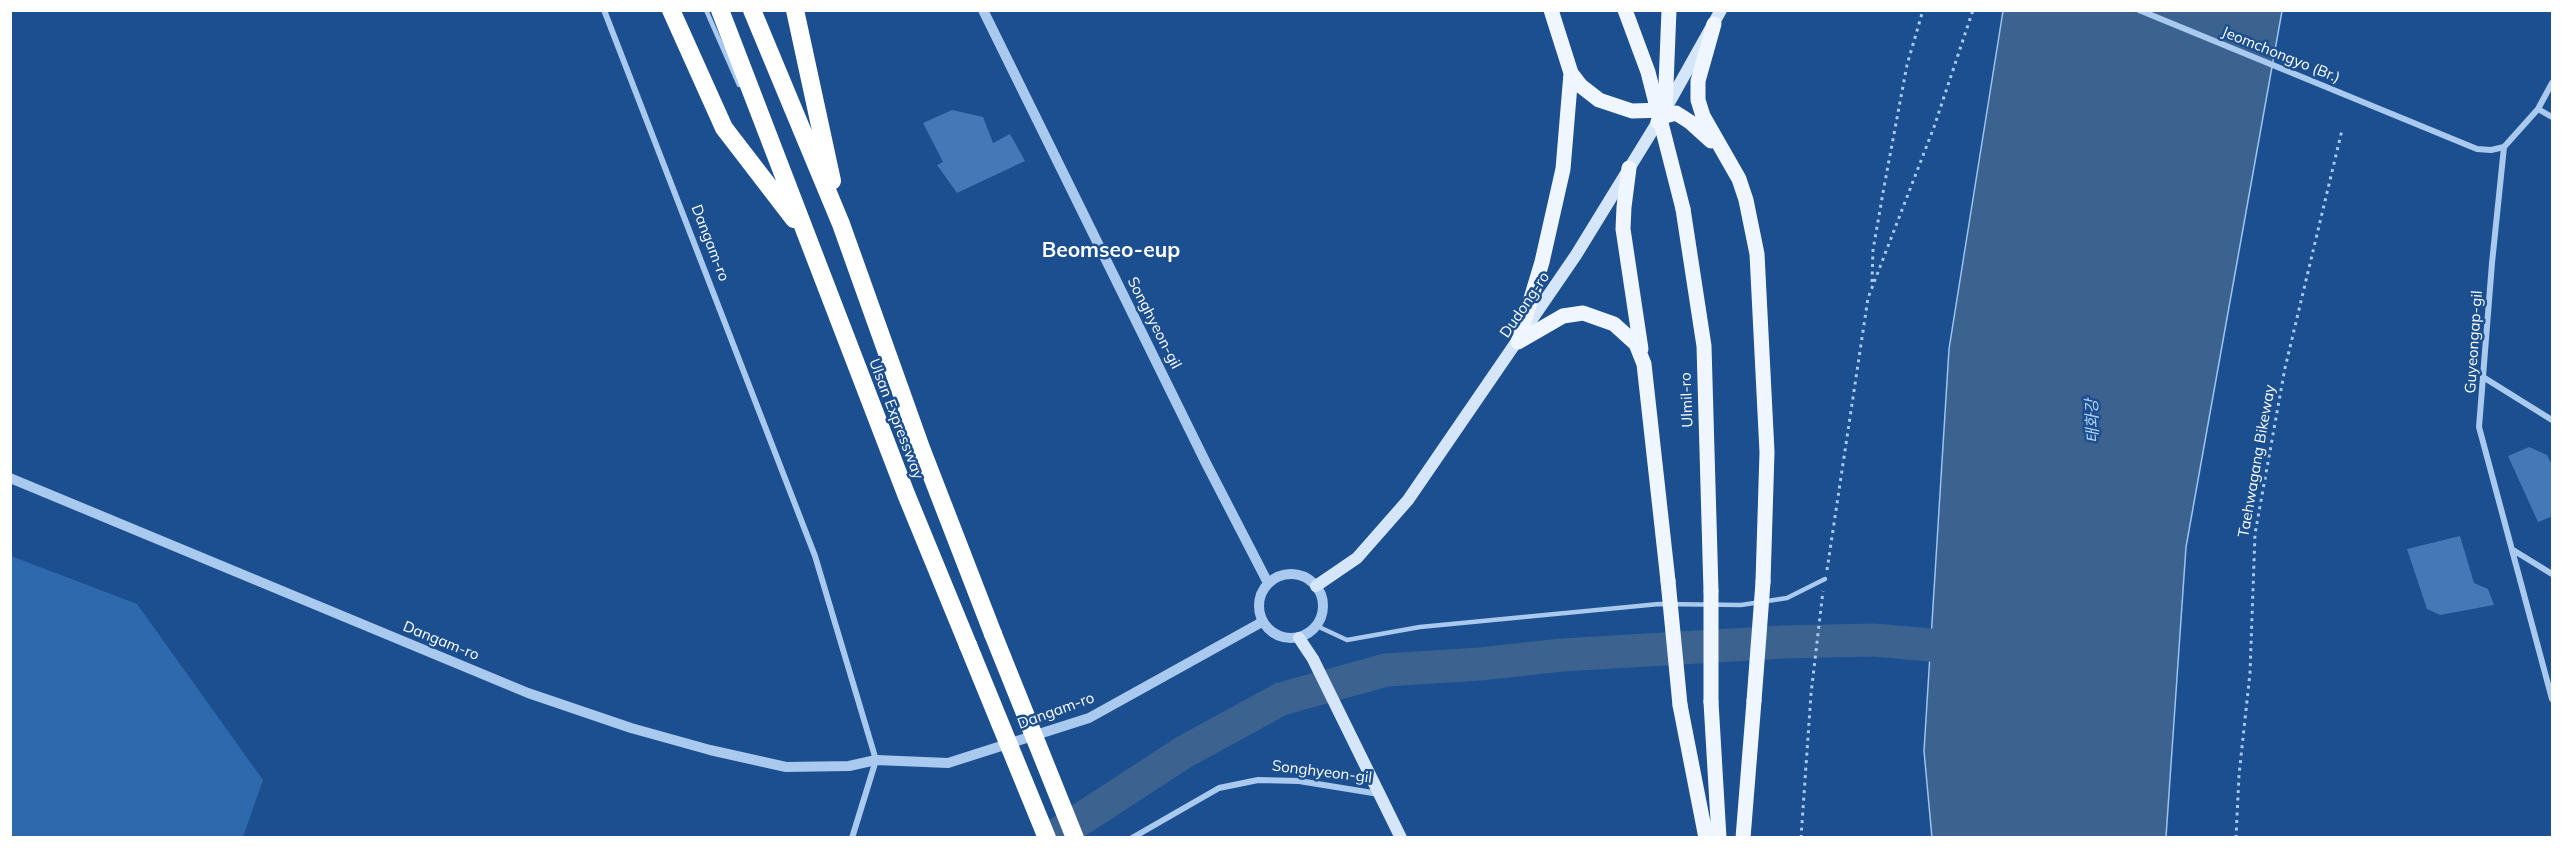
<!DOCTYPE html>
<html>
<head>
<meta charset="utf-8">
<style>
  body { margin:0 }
  #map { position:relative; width:2563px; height:848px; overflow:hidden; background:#1b4f8f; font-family:Mulish,sans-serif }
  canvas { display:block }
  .frame { position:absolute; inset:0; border:12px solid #fff; pointer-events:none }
</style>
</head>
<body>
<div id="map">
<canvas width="2563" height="848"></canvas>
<div class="frame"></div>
</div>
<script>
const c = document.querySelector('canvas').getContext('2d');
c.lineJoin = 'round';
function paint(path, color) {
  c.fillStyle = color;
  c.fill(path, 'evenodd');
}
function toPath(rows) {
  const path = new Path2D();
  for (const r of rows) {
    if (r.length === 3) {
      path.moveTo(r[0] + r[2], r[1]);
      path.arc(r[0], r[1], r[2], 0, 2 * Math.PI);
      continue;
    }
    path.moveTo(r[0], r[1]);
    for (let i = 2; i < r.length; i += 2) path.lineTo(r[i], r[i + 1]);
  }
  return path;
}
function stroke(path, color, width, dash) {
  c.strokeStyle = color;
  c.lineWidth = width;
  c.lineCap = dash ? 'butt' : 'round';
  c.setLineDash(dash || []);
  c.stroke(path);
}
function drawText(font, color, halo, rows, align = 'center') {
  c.font = font + ' Mulish,"Noto Sans KR",sans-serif';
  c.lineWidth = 5;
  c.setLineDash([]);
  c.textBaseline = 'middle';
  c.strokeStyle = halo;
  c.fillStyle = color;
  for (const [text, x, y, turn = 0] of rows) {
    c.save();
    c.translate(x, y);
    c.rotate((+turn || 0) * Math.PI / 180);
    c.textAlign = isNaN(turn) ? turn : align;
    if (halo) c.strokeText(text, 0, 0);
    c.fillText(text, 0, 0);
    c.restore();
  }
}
paint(toPath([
  [11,556,137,604,263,780,243,837,11,837]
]), '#2e69ad');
const water = toPath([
  [2003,11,2282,11,2186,547,2166,837,1932,838,1924,751,1949,349,2003,11]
]);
paint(water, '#3c6290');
stroke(water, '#9cc4f0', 1.5);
stroke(toPath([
  [1052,838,1184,752,1281,699,1386,670,1480,664,1562,655,1783,642,1874,640,1975,649]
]), '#3c6290', 33);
paint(toPath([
  [952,110,983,117,993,143,1010,134,1025,161,957,193,937,165,943,162,923,123],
  [2529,447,2547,455,2553,467,2553,516,2538,522,2508,456],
  [2460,536,2474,583,2488,589,2494,605,2440,615,2427,609,2407,549]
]), '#4478b7');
stroke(toPath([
  [1872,282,1873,250,1884,187,1907,65,1923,10],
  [1827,570,1868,298,1934,127,1973,10],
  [1801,838,1811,694,1823,591],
  [2236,838,2239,775,2250,673,2255,534,2285,368,2342,130]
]), '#a9c9ee', 3, [3, 4.5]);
stroke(toPath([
  [706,10,739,85],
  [1317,626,1347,640,1420,627,1659,604,1741,605,1787,598,1825,579]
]), '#a9c9ee', 4.5);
stroke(toPath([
  [604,10,815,556,876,760,852,838],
  [2139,10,2477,149,2491,150,2504,147],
  [2538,109,2552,117],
  [2504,147,2492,263,2479,427,2552,699],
  [2504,147,2538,109,2552,83],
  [2483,377,2552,420],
  [2513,550,2552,574],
  [1132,838,1219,788,1258,780,1299,781,1379,794]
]), '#a9c9ee', 6);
stroke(toPath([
  [983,10,1206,463,1268,583],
  [10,478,528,693,631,728,710,750,786,767,849,766,876,760,948,763,1089,718,1262,622],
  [1291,606,32]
]), '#a9c9ee', 10);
stroke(toPath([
  [1316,586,1357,558,1408,500,1576,255,1665,110,1721,10],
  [1299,638,1313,659,1401,838]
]), '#d6e6fa', 12);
stroke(toPath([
  [1551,10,1571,73,1581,86,1599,100,1632,111,1665,110,1669,10],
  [1714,24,1698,81,1698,100,1703,116,1739,179,1746,200,1757,254,1767,452,1763,582],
  [1658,122,1665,116,1676,113,1690,122,1711,141],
  [1629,168,1624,207,1623,229,1641,349],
  [1683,209,1704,346,1711,591],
  [1518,342,1563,316,1583,313,1614,324,1636,344,1644,364,1668,581],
  [1518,342,1542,262,1563,169,1571,73],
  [1711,702,1719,838],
  [1680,705,1706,838],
  [1743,838,1754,701]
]), '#f0f6ff', 15);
stroke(toPath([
  [671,10,724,128,794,219],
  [720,10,906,494,968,645],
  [752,10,841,224,921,448,993,634],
  [795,10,832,181]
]), '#fff', 18);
stroke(toPath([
  [1625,10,1648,72,1683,209],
  [1668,581,1680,705],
  [1754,701,1763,582],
  [1711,702,1711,591]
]), '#f0f6ff', 15);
stroke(toPath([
  [993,634,1075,838],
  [968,645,1047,838]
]), '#fff', 18);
drawText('15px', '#fff', '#1b4f8f', [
  ["Jeomchongyo (Br.)",2281,55,22],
  ["Dangam-ro",710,243,69],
  ["Dudong-ro",1525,305,-56],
  ["Songhyeon-gil",1154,323,63],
  ["Guyeongap-gil",2474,342,-86],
  ["Ulmil-ro",1687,400,-92],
  ["Ulsan Expressway",896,419,69],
  ["Taehwagang Bikeway",2257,461,-80],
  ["Dangam-ro",441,641,22],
  ["Dangam-ro",1056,711,-20],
  ["Songhyeon-gil",1322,772,7]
]);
drawText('italic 16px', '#b5d3f5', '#1b4f8f', [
  ["태화강",2093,421,-92]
]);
drawText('bold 21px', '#fff', '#1b4f8f', [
  ["Beomseo-eup",1111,251]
]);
</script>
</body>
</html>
